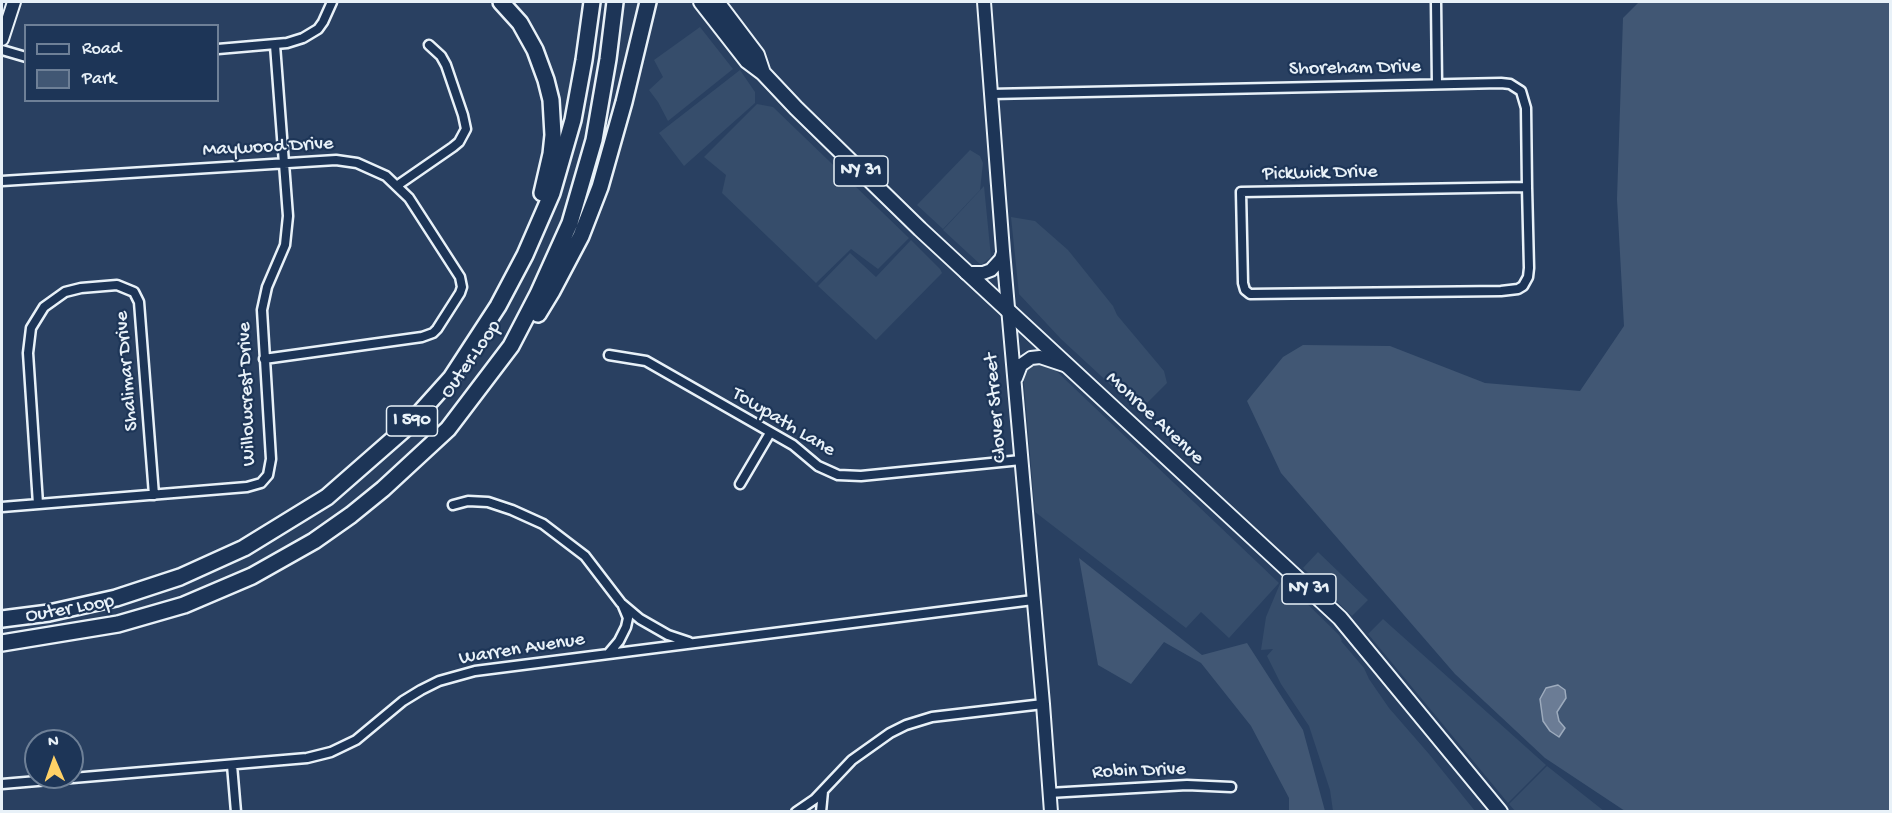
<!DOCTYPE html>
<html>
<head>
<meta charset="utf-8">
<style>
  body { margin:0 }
  #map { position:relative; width:1892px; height:813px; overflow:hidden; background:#294061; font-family:"Gochi Hand",sans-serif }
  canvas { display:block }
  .frame { position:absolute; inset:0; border:3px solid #e8f1f8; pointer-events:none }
  .legend { position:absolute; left:24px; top:24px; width:195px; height:78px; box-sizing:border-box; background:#1d3557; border:2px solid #6e8097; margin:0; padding:8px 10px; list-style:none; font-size:18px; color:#e8f1f8 }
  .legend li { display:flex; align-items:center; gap:12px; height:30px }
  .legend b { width:30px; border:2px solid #6e8097 }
  .north { position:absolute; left:24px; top:729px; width:60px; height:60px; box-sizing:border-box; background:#1d3557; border:2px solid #6e8097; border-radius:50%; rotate:358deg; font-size:16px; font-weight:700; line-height:24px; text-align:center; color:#e8f1f8 }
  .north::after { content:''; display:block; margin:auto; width:21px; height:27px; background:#ffd166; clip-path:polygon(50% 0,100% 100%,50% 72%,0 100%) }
</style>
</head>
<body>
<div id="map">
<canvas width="1892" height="813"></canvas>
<div class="frame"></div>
<ul class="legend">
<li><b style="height:8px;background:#1d3557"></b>Road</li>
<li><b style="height:16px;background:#415774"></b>Park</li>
</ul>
<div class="north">N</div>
</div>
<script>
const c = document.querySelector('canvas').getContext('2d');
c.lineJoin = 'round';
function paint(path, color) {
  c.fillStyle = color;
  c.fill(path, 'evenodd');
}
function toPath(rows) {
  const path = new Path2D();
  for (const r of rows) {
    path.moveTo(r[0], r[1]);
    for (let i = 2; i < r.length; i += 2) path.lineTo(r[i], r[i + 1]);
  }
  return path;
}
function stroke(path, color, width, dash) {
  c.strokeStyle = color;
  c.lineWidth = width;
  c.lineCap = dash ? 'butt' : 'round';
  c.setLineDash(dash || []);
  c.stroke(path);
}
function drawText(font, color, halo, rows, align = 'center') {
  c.font = font + ' "Gochi Hand",sans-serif';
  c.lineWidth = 4.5;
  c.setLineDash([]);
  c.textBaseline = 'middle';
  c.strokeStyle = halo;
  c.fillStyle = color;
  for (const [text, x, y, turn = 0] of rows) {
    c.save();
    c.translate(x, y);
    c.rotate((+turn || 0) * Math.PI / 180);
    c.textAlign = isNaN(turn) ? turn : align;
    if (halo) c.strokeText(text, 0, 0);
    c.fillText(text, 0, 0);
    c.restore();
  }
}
paint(toPath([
  [700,27,733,69,668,121,658,102,649,90,663,77,654,60],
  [740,70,755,92,755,103,684,166,659,133],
  [757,104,773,107,909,238,878,269,851,249,816,283,722,193,726,175,704,157],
  [970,150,980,156,983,163,980,190,943,229,917,205],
  [984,186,991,257,981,265,943,230],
  [1011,217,1035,221,1068,250,1113,306,1117,315,1164,371,1167,383,1139,411,1061,339,1019,294],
  [911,240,940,269,942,273,876,340,818,286,850,253,876,277],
  [1029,362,1049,364,1279,583,1229,638,1201,612,1186,628,1035,512,1023,372],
  [1318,552,1368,600,1352,616,1303,568],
  [1282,579,1339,635,1342,640,1341,641,1364,668,1369,679,1389,708,1429,754,1475,811,1333,811,1330,790,1309,726,1281,684,1267,656,1273,649,1261,650,1266,617],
  [1383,619,1546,765,1508,803,1368,634],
  [1547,766,1604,811,1515,811,1509,804]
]), '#364d6b');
paint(toPath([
  [1639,2,1890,2,1890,811,1625,811,1545,758,1455,674,1281,473,1247,401,1283,357,1303,345,1390,346,1485,383,1580,391,1624,326,1617,199,1623,18],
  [1079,558,1202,655,1247,643,1303,730,1325,811,1289,811,1289,798,1251,726,1201,663,1164,642,1131,684,1098,665]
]), '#415774');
const water = toPath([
  [1558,685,1565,690,1566,698,1557,712,1559,721,1565,728,1559,737,1550,731,1543,721,1540,699,1546,688,1558,685]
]);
paint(water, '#6b7c95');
stroke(water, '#9dabbd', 1.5);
const street = toPath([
  [1436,2,1437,84],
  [218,49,287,43,303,38,318,29,323,22,332,2],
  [2,50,26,57],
  [991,94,1501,83,1510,84,1521,91,1526,108,1527,187,1529,268,1528,277,1523,286,1518,289,1501,291,1250,294,1245,290,1243,283,1241,192,1527,187],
  [2,181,336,160,357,163,386,176,409,198,460,277,462,287,460,293,437,329,433,333,422,337,264,359],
  [398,185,453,147,459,142,466,129,463,115,446,65,441,56,429,45],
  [609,355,646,361,793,445,818,466,838,475,861,476,1021,460],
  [740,484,770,433],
  [38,504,28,353,31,328,44,307,65,292,81,288,117,285,134,292,139,302,154,495],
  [453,505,468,501,488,502,512,510,543,524,585,556,621,603,640,619,668,635,689,642],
  [2,507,247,487,261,483,268,475,271,459,262,310,267,287,285,245,288,216,275,45],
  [608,654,619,641,626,627,628,618,623,606],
  [232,765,236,812],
  [2,784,307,758,331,752,356,740,403,701,421,690,439,681,475,671,1033,600],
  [1049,793,1187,785,1231,787],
  [796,812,815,799,852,760,890,733,906,725,932,717,1043,704],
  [821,812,823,791]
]);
const secondary = toPath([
  [984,2,1003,251,1043,704,1051,812],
  [2,39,14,2],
  [966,273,983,273,991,270,1001,259,1003,253],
  [1016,378,1021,365,1031,358,1040,357,1067,366]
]);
const primary = toPath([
  [701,2,747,61,763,73,796,108,920,229,1340,618,1500,812],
  [717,2,757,55,763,73]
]);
const highway = toPath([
  [501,2,520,23,535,50,546,80,551,100,553,135,551,154,542,193],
  [538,314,552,291,581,236,600,187,624,102,648,2],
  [2,619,49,613,116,598,180,577,244,548,327,497,407,427,451,378,498,306,525,255,552,193,573,120,584,60,592,2],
  [2,643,118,624,184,605,252,576,314,541,351,515,383,489,448,429,511,346,538,294,570,223,594,140,608,59,615,2]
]);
stroke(street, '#e8f1f8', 13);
stroke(secondary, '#e8f1f8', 16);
stroke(primary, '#e8f1f8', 18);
stroke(highway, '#e8f1f8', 20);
stroke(street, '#1d3557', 8);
stroke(secondary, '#1d3557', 12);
stroke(primary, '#1d3557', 14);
stroke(highway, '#1d3557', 15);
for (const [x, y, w] of [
  [861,171,54],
  [412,421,51],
  [1309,589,54]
]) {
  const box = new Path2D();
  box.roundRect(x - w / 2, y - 15, w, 30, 4.5);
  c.fillStyle = '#1d3557';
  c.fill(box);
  stroke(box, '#e8f1f8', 1.5);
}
drawText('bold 18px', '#e8f1f8', null, [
  ["NY 31",861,171],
  ["I 590",412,421],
  ["NY 31",1309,589]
]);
drawText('20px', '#e8f1f8', '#1d3557', [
  ["Shoreham Drive",1355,69,-1],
  ["Maywood Drive",268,148,-3],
  ["Pickwick Drive",1320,174,-1],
  ["Outer Loop",472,360,-55],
  ["Shalimar Drive",128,371,-95],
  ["Willowcrest Drive",248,394,-92],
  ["Clover Street",997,408,-95],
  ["Monroe Avenue",1154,419,43],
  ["Towpath Lane",783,423,31],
  ["Outer Loop",70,610,-10],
  ["Warren Avenue",522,650,-9],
  ["Robin Drive",1139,772,-2]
]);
</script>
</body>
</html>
